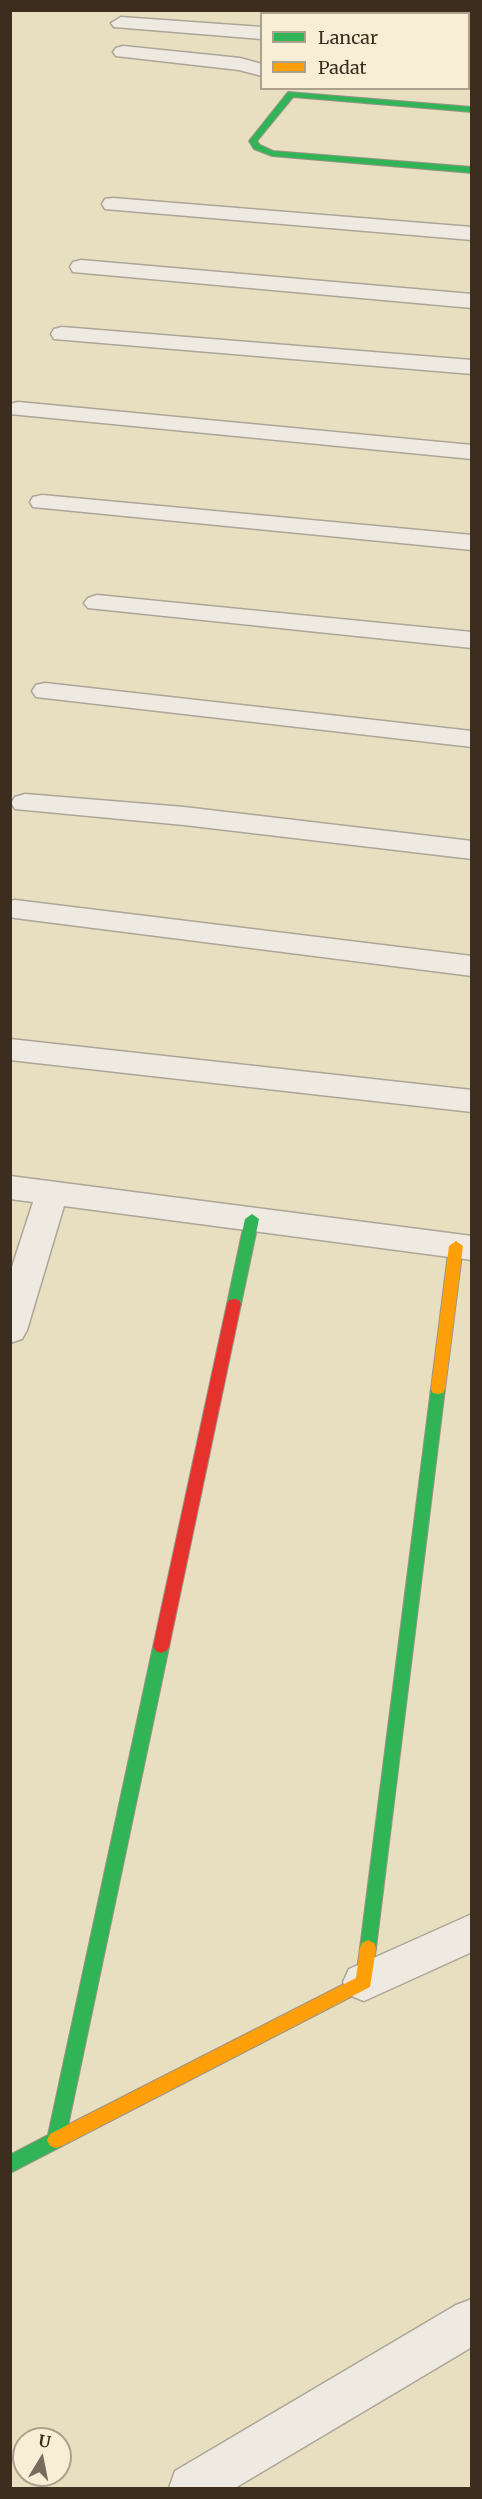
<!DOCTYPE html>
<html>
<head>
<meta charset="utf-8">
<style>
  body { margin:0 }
  #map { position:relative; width:482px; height:2499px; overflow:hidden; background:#e7e0cf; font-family:Merriweather,serif }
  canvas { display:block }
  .frame { position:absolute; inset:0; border:12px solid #3c2d1e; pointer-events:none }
  .legend { position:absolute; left:260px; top:12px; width:210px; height:78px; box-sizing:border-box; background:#f7eed5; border:2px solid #aca18c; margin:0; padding:8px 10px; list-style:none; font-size:18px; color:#3c2d1e }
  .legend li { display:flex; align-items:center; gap:12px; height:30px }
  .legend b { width:30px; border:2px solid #aca18c }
  .north { position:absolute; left:12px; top:2427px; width:60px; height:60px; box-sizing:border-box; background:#f7eed5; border:2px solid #aca18c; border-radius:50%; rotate:10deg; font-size:16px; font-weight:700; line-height:24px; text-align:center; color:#3c2d1e }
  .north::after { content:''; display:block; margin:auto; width:21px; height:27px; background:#786c5c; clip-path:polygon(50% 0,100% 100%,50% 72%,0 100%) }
</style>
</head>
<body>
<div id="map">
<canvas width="482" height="2499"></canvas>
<div class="frame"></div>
<ul class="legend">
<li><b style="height:8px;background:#30b455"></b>Lancar</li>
<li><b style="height:8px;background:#ff9f0a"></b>Padat</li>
</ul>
<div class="north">U</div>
</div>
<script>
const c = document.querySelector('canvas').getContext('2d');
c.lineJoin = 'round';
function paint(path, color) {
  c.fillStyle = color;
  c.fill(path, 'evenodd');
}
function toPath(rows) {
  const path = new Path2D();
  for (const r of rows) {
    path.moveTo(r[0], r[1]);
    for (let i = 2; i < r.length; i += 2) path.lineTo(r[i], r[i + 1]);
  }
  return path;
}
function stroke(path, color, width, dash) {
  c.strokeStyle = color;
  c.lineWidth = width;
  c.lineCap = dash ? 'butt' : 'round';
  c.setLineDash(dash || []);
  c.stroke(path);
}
paint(toPath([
  [11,11,471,11,471,2488,11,2488],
  [262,14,468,14,468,88,262,88],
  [24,2439,60,2439,60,2475,24,2475]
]), '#e7dfbf');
const street = toPath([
  [121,17,262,27,262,39,114,27,111,23,121,17],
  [468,43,472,43,472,55,468,55,468,43],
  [123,46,240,58,262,64,262,76,239,70,116,56,113,52,116,48,123,46],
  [113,198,472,227,472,240,105,209,102,204,105,199,113,198],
  [81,260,472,294,472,308,73,272,70,267,73,262,81,260],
  [62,327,472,360,472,374,54,339,51,334,54,329,62,327],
  [18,402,472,445,472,459,10,414,10,404,18,402],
  [42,495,472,535,472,550,33,507,30,502,33,497,42,495],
  [97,595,472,632,472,648,88,608,84,603,88,598,97,595],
  [45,683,472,731,472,747,36,697,32,691,36,685,45,683],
  [25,794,184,807,472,841,472,859,184,825,15,809,11,803,15,797,25,794],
  [15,900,472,956,472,976,15,918,10,917,10,901,15,900],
  [10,1039,472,1090,472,1112,10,1060,10,1039],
  [10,1176,472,1236,472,1260,64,1206,27,1330,22,1339,10,1343,10,1273,33,1202,10,1199,10,1176],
  [472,1914,472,1952,364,2001,349,1995,343,1982,349,1969,472,1914],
  [472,2299,472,2347,235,2488,169,2488,175,2471,456,2305,472,2299]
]);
const fast = toPath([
  [288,92,472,107,472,112,293,97,257,141,260,145,273,151,472,167,472,173,272,156,254,149,249,141,288,92],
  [252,1214,259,1219,241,1304,239,1308,234,1309,229,1308,227,1304,245,1219,252,1214],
  [438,1384,443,1385,445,1389,376,1948,374,1953,368,1956,362,1953,360,1948,431,1389,433,1385,438,1384],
  [161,1641,166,1643,169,1647,65,2140,62,2146,10,2173,10,2155,48,2135,153,1647,156,1643,161,1641]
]);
const slow = toPath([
  [456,1241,463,1246,445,1389,443,1393,438,1394,433,1393,431,1389,449,1246,456,1241],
  [368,1940,374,1943,376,1948,370,1987,62,2146,56,2148,50,2146,47,2140,50,2134,356,1978,360,1948,362,1943,368,1940]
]);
const jam = toPath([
  [234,1299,239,1300,241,1304,169,1647,166,1651,161,1653,156,1651,153,1647,227,1304,229,1300,234,1299]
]);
stroke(street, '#aca598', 3);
stroke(fast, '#9c9488', 2);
stroke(slow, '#9c9488', 2);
stroke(jam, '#9c9488', 2);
paint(street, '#efeae1');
paint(fast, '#30b455');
paint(slow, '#ff9f0a');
paint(jam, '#e5322d');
</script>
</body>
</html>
